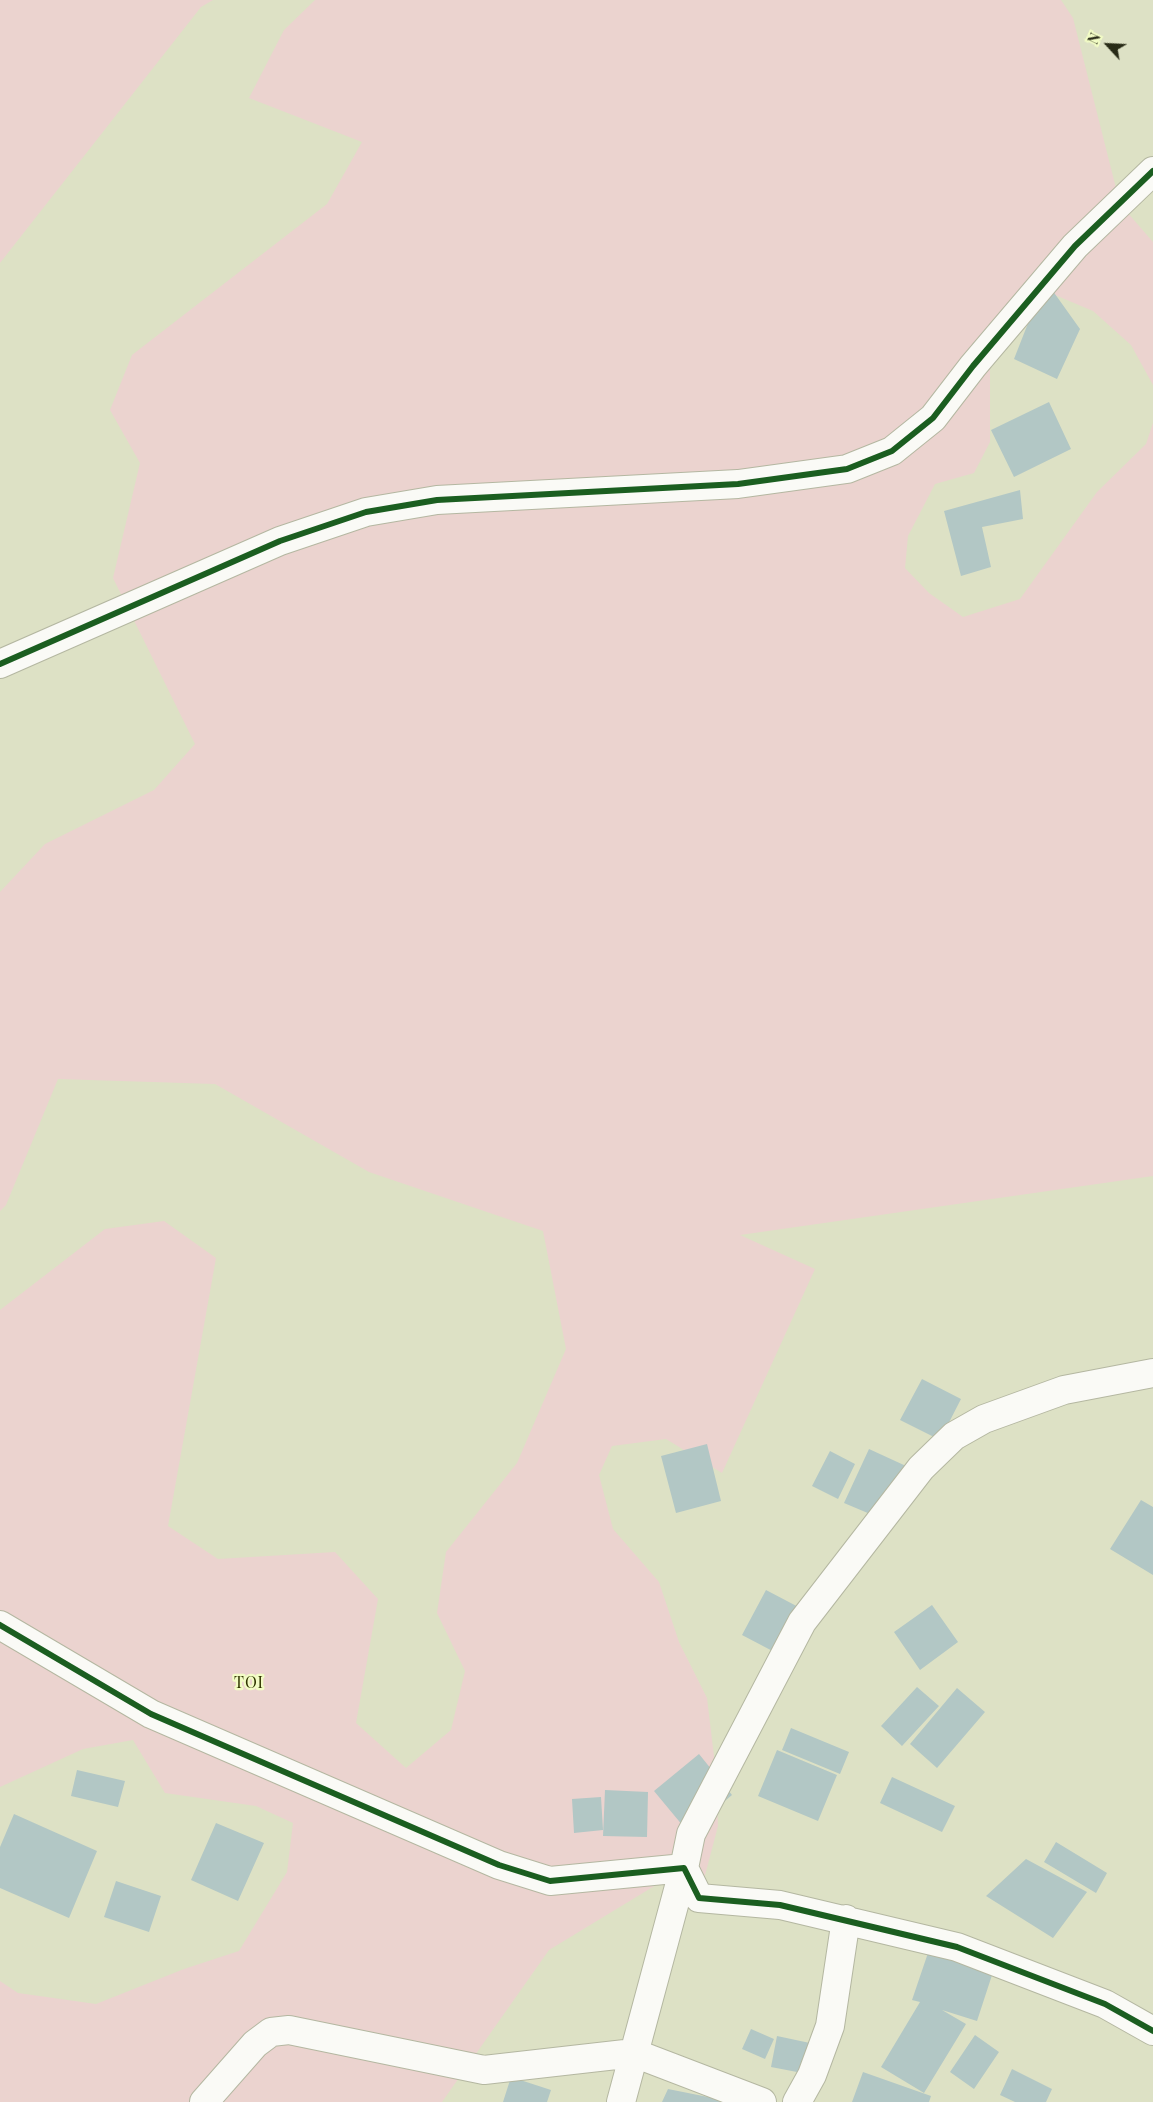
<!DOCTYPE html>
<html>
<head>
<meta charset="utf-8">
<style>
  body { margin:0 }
  #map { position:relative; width:1153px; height:2102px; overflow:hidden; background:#dde1c5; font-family:"Playfair Display",serif }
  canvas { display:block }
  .north { position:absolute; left:1083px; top:20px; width:50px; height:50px; -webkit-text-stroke:4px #f2fcc5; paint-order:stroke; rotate:295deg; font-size:14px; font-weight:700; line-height:20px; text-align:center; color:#282b17 }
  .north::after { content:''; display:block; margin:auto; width:18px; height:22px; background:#282b17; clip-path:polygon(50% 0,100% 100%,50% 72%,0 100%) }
</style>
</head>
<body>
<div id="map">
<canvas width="1153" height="2102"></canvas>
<div class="north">N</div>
</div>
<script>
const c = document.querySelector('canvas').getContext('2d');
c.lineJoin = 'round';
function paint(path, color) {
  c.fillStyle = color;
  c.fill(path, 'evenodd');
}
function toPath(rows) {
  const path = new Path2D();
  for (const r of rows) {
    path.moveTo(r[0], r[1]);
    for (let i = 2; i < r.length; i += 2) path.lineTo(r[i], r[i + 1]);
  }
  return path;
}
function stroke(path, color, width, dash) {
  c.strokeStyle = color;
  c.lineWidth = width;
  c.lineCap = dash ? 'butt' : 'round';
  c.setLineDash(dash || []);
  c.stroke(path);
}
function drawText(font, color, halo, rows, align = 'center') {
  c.font = font + ' "Playfair Display",serif';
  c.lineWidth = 4.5;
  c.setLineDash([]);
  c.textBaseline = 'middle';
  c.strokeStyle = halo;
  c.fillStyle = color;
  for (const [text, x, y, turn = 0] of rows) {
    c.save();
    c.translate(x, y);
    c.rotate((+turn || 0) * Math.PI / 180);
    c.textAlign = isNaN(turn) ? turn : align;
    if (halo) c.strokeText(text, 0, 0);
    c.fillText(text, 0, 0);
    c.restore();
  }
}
paint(toPath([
  [0,0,213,0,201,7,0,263],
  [315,0,1061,0,1073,18,1120,204,1153,242,1153,385,1131,345,1093,311,1048,292,1008,322,990,369,990,442,974,473,935,484,908,536,905,568,929,593,963,617,1020,599,1097,492,1146,444,1153,423,1153,1176,740,1235,815,1269,722,1473,666,1439,612,1446,599,1475,613,1529,659,1582,679,1642,707,1698,716,1773,718,1826,699,1898,684,1868,549,1950,442,2102,0,2102,0,1981,18,1993,96,2004,184,1969,239,1951,287,1872,293,1823,256,1806,165,1793,133,1740,83,1749,0,1787,0,1310,105,1229,164,1221,216,1258,168,1526,218,1559,335,1552,378,1599,356,1723,406,1768,451,1730,465,1671,437,1613,446,1552,517,1463,566,1349,543,1231,369,1172,215,1084,58,1079,6,1205,0,1211,0,892,45,844,154,790,195,744,113,578,140,463,110,410,132,355,327,204,362,142,249,98,284,30]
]), '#ebd3cf');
paint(toPath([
  [1045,280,1080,329,1057,379,1014,359],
  [1049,402,1071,449,1014,477,991,430],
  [1020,490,1023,519,982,527,991,567,961,576,944,511],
  [922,1379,961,1399,940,1440,900,1420],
  [707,1444,721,1501,676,1513,661,1456],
  [869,1449,906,1466,882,1519,844,1503],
  [830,1451,855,1464,838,1499,812,1486],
  [1141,1500,1153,1507,1153,1575,1110,1549],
  [766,1590,806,1611,782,1656,742,1635],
  [932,1605,958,1642,920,1670,894,1632],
  [917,1687,939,1706,902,1746,881,1726],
  [957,1688,985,1712,937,1768,910,1744],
  [791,1728,849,1752,840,1774,782,1750],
  [777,1750,837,1775,818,1821,758,1796],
  [699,1754,732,1795,688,1832,654,1791],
  [77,1770,125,1781,118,1807,71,1796],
  [892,1777,955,1806,942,1832,880,1803],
  [605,1790,648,1792,647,1837,603,1836],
  [601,1797,603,1830,574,1833,572,1799],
  [14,1814,97,1851,69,1918,0,1888,0,1847],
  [216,1823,264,1843,238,1901,191,1880],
  [1056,1842,1107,1873,1096,1893,1044,1862],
  [1026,1859,1087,1892,1053,1938,986,1896],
  [116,1881,161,1896,149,1932,104,1917],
  [929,1950,993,1972,977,2021,942,2010,966,2024,924,2093,881,2067,920,2002,912,2000],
  [751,2029,774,2039,765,2059,742,2049],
  [975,2035,999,2052,974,2089,950,2072],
  [777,2036,824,2046,818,2076,771,2067],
  [1012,2069,1052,2089,1046,2102,1015,2102,1000,2095],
  [863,2072,931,2096,929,2102,852,2102],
  [511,2077,551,2090,547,2102,503,2102],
  [668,2089,728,2101,728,2102,662,2102]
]), '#b2c7c5');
const minor = toPath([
  [0,664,280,541,366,512,437,500,738,484,847,469,892,451,933,418,973,366,1075,246,1153,171],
  [0,1625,151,1714,499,1865,550,1881,684,1868,699,1898,780,1905,957,1947,1105,2004,1153,2031],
  [204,2102,255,2044,271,2032,289,2030,484,2070,634,2053,762,2102],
  [621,2102,684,1868,691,1834,802,1622,921,1468,954,1436,984,1419,1064,1390,1153,1373],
  [797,2102,812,2075,830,2026,846,1919]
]);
stroke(minor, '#b4b7a1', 30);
stroke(minor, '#fafaf6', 28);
stroke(toPath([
  [0,664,280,541,366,512,437,500,738,484,847,469,892,451,933,418,973,366,1075,246,1153,171],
  [0,1625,151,1714,499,1865,550,1881,684,1868,699,1898,780,1905,957,1947,1105,2004,1153,2031]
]), '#1b5e20', 6);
c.letterSpacing = '1px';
drawText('16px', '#303601', '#f2fcc5', [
  ["TOI",249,1683]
]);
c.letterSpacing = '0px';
</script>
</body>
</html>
